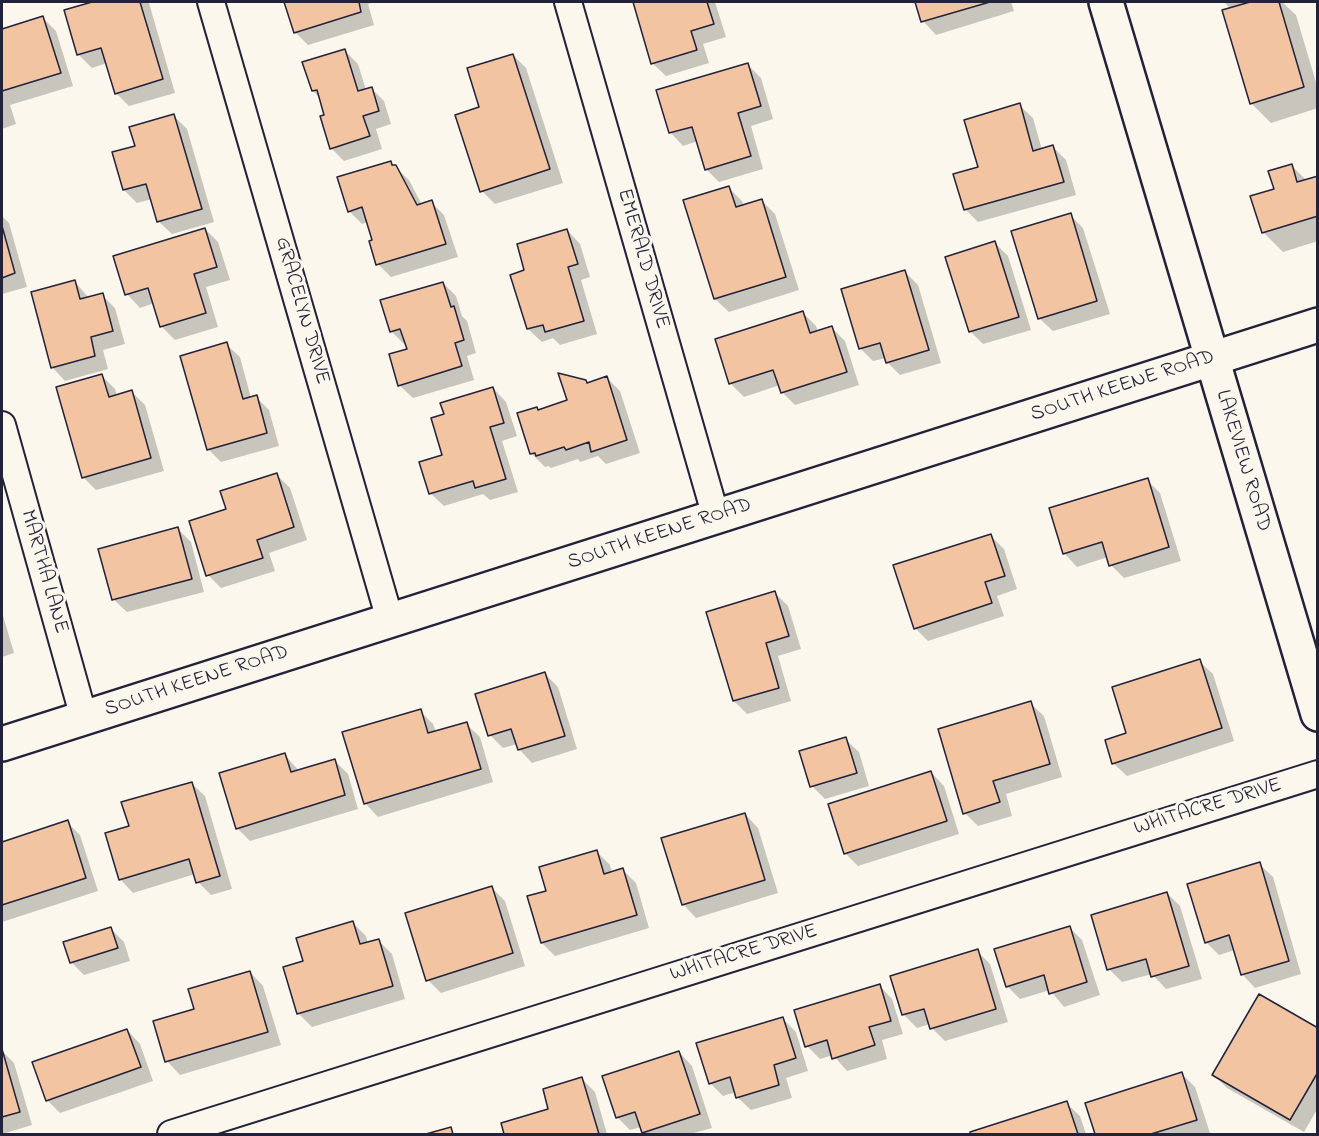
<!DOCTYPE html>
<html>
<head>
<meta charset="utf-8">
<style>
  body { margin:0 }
  #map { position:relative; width:1319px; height:1136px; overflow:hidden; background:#fbf7ec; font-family:"Indie Flower",sans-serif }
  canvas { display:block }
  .frame { position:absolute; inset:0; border:3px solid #22223b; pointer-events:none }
</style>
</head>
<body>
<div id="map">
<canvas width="1319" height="1136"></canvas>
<div class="frame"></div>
</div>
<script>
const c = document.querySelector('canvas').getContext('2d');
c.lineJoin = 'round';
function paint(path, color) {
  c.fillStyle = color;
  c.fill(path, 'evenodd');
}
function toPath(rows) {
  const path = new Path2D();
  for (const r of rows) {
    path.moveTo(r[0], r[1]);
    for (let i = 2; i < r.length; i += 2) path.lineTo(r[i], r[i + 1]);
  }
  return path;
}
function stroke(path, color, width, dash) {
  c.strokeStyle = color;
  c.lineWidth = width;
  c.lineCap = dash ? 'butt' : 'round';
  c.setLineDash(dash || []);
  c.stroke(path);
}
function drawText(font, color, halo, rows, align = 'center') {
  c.font = font + ' "Indie Flower",sans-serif';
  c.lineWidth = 6;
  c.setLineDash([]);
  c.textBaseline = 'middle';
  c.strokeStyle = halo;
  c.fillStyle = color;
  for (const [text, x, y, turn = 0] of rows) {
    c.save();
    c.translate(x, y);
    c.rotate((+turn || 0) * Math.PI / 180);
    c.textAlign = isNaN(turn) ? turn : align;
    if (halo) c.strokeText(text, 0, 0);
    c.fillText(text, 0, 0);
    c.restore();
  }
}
paint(toPath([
  [97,2,147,2,149,3,175,93,129,106,116,93,107,63,92,68,78,54,65,11],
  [286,2,374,2,368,4,374,25,308,45,295,32],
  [634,2,715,2,726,37,703,44,709,63,666,76,652,63],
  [917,2,1011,2,1014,11,936,35,923,21],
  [1224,2,1282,2,1296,15,1318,89,1318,108,1271,123,1251,103,1231,9],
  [43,18,56,31,73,86,10,105,16,124,2,129,2,30],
  [345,51,358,64,366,90,371,88,384,101,391,124,376,129,382,149,344,161,331,148,321,99,313,91],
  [513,55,526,68,563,183,495,204,482,191,481,108],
  [748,65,761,78,773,119,751,126,763,169,719,182,706,169,698,141,683,146,670,132],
  [1019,105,1033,118,1042,150,1053,147,1066,160,1076,195,978,222,965,209,980,168],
  [174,116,187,129,214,222,172,234,158,221,152,199,137,203,124,190,114,153,137,147],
  [390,162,409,180,422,205,431,202,444,215,458,257,391,277,378,264,374,241,368,222,362,224,349,211],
  [1291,165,1307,181,1318,177,1318,241,1283,252,1263,232,1276,190],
  [729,188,742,201,744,206,762,201,775,214,799,290,729,312,715,299,685,201],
  [1070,215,1083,228,1110,314,1053,331,1039,318],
  [2,216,9,223,27,287,2,294],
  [205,229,218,242,230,280,206,287,218,327,175,340,162,327,154,303,140,308,127,294,115,257],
  [567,230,580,244,590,277,581,280,597,334,560,345,553,338,542,342,528,329,512,276,526,271],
  [995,243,1008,256,1031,330,983,344,970,331],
  [905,272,918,285,941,363,900,375,887,362,886,358,873,361,860,348],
  [75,282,89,298,102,295,115,308,125,344,103,350,108,369,65,381,52,367],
  [443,283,456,296,462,316,467,321,476,353,467,356,474,380,413,398,399,385,409,350,407,344,404,344,391,331],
  [802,312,816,326,818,332,832,328,845,341,859,385,795,405,782,392,780,385,744,397,731,384,717,340],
  [226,344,240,357,251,398,256,397,269,410,279,446,221,462,208,449],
  [102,376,115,389,117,396,132,392,145,405,164,471,96,490,83,477],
  [607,378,620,391,640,453,606,464,598,456,580,462,578,459,551,468,548,466,545,467,532,454,539,411,568,401,588,384],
  [493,388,506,402,517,436,502,441,518,492,490,500,483,494,444,506,430,493,444,456,446,415],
  [276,474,290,488,307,540,269,553,275,571,221,588,208,575,228,510],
  [1147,480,1160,493,1181,561,1124,578,1111,565,1108,557,1077,567,1064,553],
  [178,529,191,542,204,592,127,612,113,599],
  [991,536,1004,549,1017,589,997,596,1004,616,928,641,915,628],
  [775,593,788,606,801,649,778,656,791,701,747,714,734,701],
  [2,612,14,653,2,657],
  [1199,661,1213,674,1234,741,1127,776,1113,763,1128,734],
  [545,674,558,687,577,749,532,763,519,749,517,744,503,748,490,735],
  [1030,703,1044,716,1062,777,1006,794,1012,816,978,826,965,813],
  [420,711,433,724,436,732,466,724,480,737,493,782,378,817,365,803],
  [845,739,859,752,869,786,825,799,812,786],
  [285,755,299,771,334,760,348,774,358,809,250,841,237,828],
  [931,772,944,786,959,834,858,866,845,853],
  [191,783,205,796,232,889,211,895,198,882,195,874,133,893,120,879,131,827],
  [745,814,758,828,778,893,696,918,683,904],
  [67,822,80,835,98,891,2,922,2,843],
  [597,852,610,865,612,873,623,870,636,883,649,928,555,956,542,943,548,892],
  [1259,864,1273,877,1301,974,1255,988,1242,974,1235,950,1219,955,1206,942],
  [492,888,505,901,525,966,441,993,428,980],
  [1167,893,1180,906,1202,979,1166,989,1152,974,1122,982,1109,969],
  [353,923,366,936,368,944,379,941,392,954,405,999,312,1027,298,1013,305,962],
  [1069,927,1082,940,1100,995,1064,1007,1050,990,1020,999,1007,986],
  [111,929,124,942,130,961,84,975,71,962],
  [977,951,990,964,1008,1022,945,1041,932,1028,930,1024,917,1028,904,1015,892,977],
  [250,972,263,986,281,1045,180,1075,167,1061,196,1010],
  [879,985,892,999,903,1034,882,1040,887,1059,847,1071,833,1055,820,1059,807,1046],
  [783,1019,796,1032,808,1071,786,1078,792,1098,751,1110,737,1097,736,1092,723,1096,710,1083],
  [127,1030,140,1044,153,1081,60,1113,47,1100],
  [1318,1030,1318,1108,1304,1132,1227,1088,1214,1075],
  [2,1051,14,1063,32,1125,2,1134],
  [679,1052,692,1066,712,1128,690,1134,645,1134,641,1127,630,1130,617,1117],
  [1182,1074,1195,1087,1210,1133,1204,1134,1096,1134,1087,1104],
  [582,1079,595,1092,607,1134,505,1134,502,1124,550,1110],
  [1066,1103,1080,1116,1086,1134,972,1134,971,1133]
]), '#0003');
const building = toPath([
  [92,2,140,2,163,79,115,94,101,48,77,55,64,10,92,2],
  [284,2,359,2,361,12,294,33,284,2],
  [633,2,707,2,714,24,691,31,697,50,651,64,633,2],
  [915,2,990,2,921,22,915,2],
  [1250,2,1279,2,1304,87,1250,104,1222,10,1250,2],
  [43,16,61,73,2,91,2,29,43,16],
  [345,49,358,91,372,87,379,111,363,116,370,136,330,149,320,116,324,115,317,90,312,91,302,62,345,49],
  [513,54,550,169,480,192,455,115,479,107,467,68,513,54],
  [748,63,761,106,738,113,751,156,705,170,692,127,669,133,656,90,748,63],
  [1020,103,1033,151,1053,145,1064,182,964,210,953,174,978,167,964,120,1020,103],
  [174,114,202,209,157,222,146,184,123,190,112,152,135,146,129,127,174,114],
  [391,161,392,165,396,165,417,205,432,200,446,244,376,265,369,241,372,240,362,207,348,212,337,177,391,161],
  [1292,164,1297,182,1318,176,1318,216,1262,233,1250,196,1274,189,1268,171,1292,164],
  [729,186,736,207,762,199,786,277,714,299,683,200,729,186],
  [1071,213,1097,301,1038,319,1011,231,1071,213],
  [2,226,15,273,2,278,2,226],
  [205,228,217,267,194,274,206,313,160,327,148,288,125,295,113,256,205,228],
  [567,229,578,264,568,267,584,321,545,332,543,325,527,329,510,275,524,270,517,244,567,229],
  [995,241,1019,317,969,332,945,257,995,241],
  [905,270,929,350,886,363,880,343,859,349,841,289,905,270],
  [75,280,80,299,103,293,113,331,91,337,95,356,51,368,31,292,75,280],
  [443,282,451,307,454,306,464,340,455,343,462,366,398,386,389,354,407,349,400,329,390,332,380,300,443,282],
  [803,311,810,333,832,326,847,372,781,393,773,370,729,384,715,339,803,311],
  [227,342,243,399,257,395,267,433,207,450,180,356,227,342],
  [558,373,586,380,587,383,607,376,627,440,591,452,589,442,566,450,564,447,536,456,535,453,530,454,517,413,537,407,538,410,567,400,558,373],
  [102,374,109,397,132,390,151,458,82,478,56,387,102,374],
  [493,387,504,423,490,427,506,479,475,488,473,481,429,494,419,462,442,455,431,418,444,414,440,403,493,387],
  [277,473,294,527,257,540,263,558,206,576,189,521,226,509,220,491,277,473],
  [1148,478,1169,547,1109,566,1102,542,1063,554,1049,508,1148,478],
  [178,527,192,579,112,600,98,549,178,527],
  [991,534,1005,576,985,582,992,603,914,629,893,565,991,534],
  [775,591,789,636,766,643,779,688,733,701,706,612,775,591],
  [1200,659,1222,728,1112,764,1105,740,1126,733,1112,687,1200,659],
  [545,672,565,736,518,750,511,729,488,736,475,694,545,672],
  [1031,701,1050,764,993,781,1000,802,963,814,938,729,1031,701],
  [421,709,428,733,467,722,481,769,364,804,342,732,421,709],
  [846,737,857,773,810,787,799,751,846,737],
  [285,753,291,772,335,759,345,795,236,829,219,773,285,753],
  [931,771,947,821,844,854,828,804,931,771],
  [192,782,220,876,196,883,189,859,119,880,105,833,129,826,121,802,192,782],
  [745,813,765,880,682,905,661,838,745,813],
  [68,820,86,878,2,905,2,842,68,820],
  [597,850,604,874,623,868,637,915,541,943,527,896,546,891,539,867,597,850],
  [1260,862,1289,961,1241,975,1229,935,1205,943,1187,884,1260,862],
  [492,886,513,953,426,981,405,913,492,886],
  [1167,892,1189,966,1151,977,1146,959,1107,970,1091,915,1167,892],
  [353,921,360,944,379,939,393,986,297,1014,283,967,303,961,296,938,353,921],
  [1070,926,1087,982,1049,994,1044,975,1006,987,994,949,1070,926],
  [111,927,118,948,70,963,63,942,111,927],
  [978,949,996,1009,930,1029,924,1009,902,1015,890,976,978,949],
  [250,971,268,1032,165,1062,153,1021,194,1009,188,989,250,971],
  [880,984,891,1021,869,1027,875,1045,832,1059,827,1040,805,1047,794,1010,880,984],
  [1259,994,1318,1028,1318,1072,1290,1120,1212,1075,1259,994],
  [783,1017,796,1058,774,1065,779,1085,736,1098,730,1077,709,1084,696,1043,783,1017],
  [127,1029,141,1067,46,1101,32,1062,127,1029],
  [2,1049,20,1112,2,1117,2,1049],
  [679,1051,700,1114,642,1133,635,1112,616,1118,602,1076,679,1051],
  [1182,1072,1197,1120,1151,1134,1095,1134,1085,1103,1182,1072],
  [582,1077,599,1134,504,1134,501,1123,548,1109,543,1089,582,1077],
  [1067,1101,1078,1134,970,1134,970,1132,1067,1101],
  [451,1127,453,1134,426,1134,451,1127]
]);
paint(building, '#f2c4a1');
stroke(building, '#22223b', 1.5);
const minor = toPath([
  [211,2,390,620],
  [568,2,716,517],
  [2,425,84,718],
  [171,1134,1318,774]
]);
const tertiary = toPath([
  [1106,2,1318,714]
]);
const secondary = toPath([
  [2,744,1318,325]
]);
stroke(minor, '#22223b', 30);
stroke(tertiary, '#22223b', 38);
stroke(secondary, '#22223b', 38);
stroke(minor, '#fbf7ec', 26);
stroke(tertiary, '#fbf7ec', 33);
stroke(secondary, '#fbf7ec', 33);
drawText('21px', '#22223b', '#fbf7ec', [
  ["EMERALD DRIVE",642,259,74],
  ["GRACELYN DRIVE",301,311,74],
  ["SOUTH KEENE ROAD",1123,387,-18],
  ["LAKEVIEW ROAD",1242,461,73],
  ["SOUTH KEENE ROAD",660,535,-18],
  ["MARTHA LANE",43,572,74],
  ["SOUTH KEENE ROAD",197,682,-18],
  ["WHITACRE DRIVE",1208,808,-17],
  ["WHITACRE DRIVE",744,954,-17]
]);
</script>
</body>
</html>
